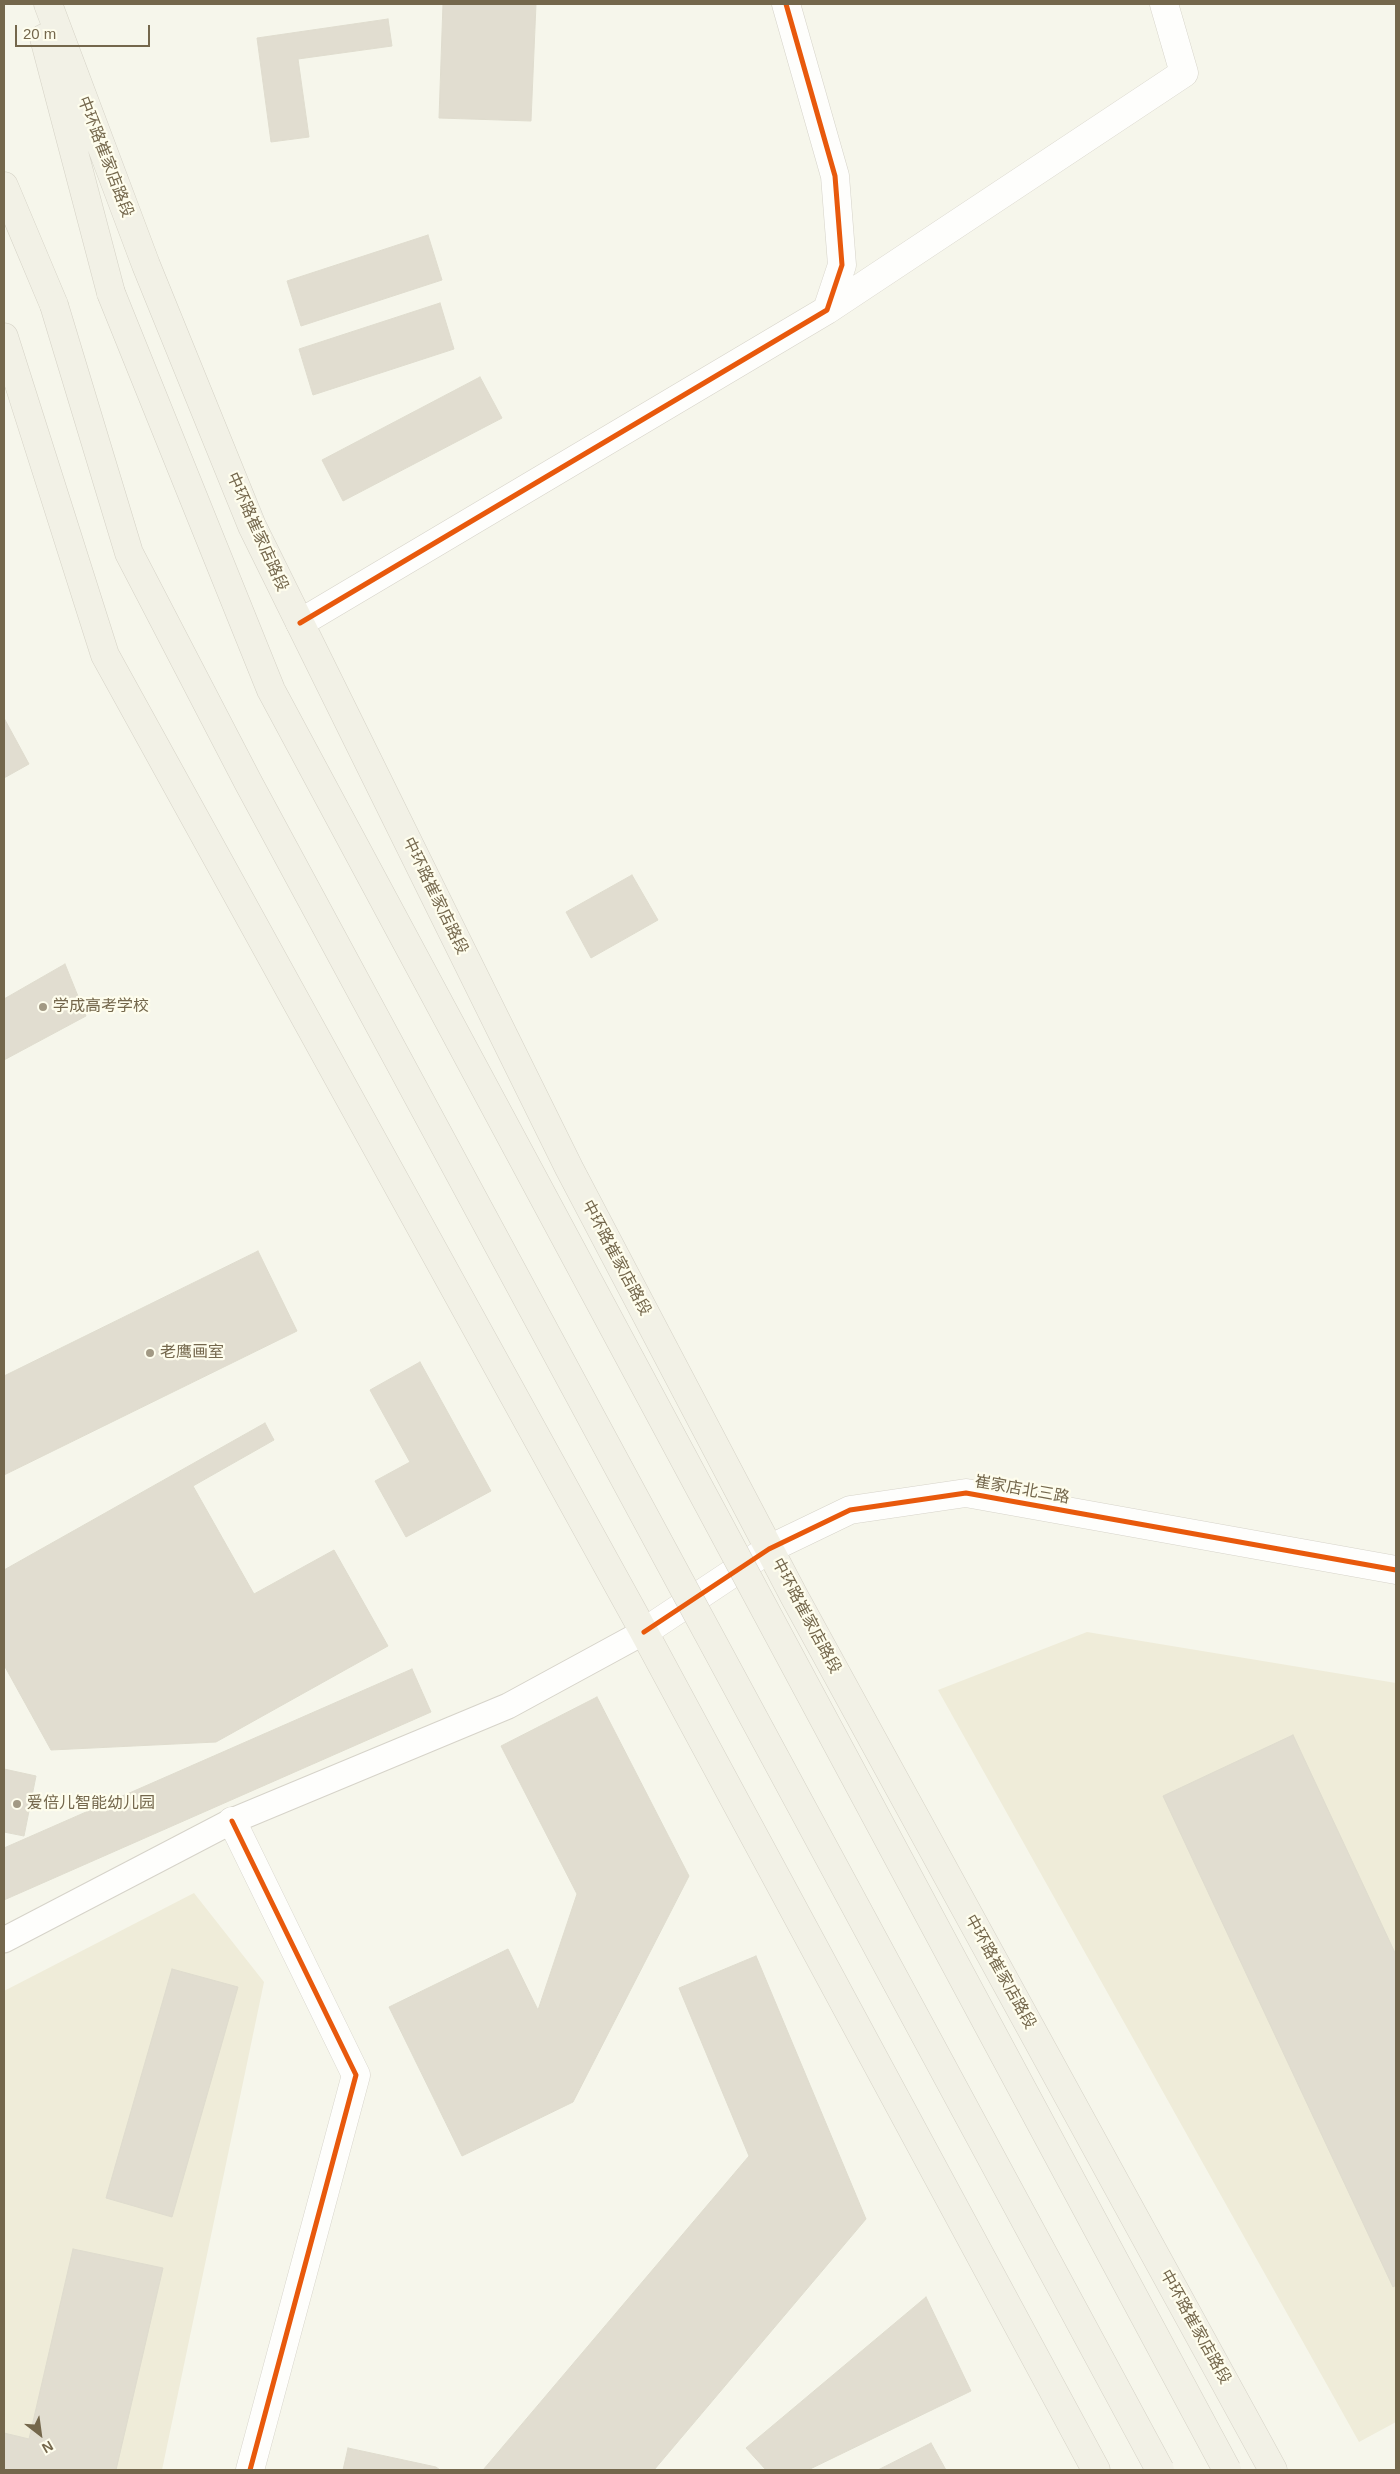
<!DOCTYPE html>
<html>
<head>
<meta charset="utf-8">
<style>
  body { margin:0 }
  #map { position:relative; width:1400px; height:2474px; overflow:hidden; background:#f6f6eb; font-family:Arial,sans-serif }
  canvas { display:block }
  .frame { position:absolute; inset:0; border:5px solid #74674c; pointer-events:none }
  .north { position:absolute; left:15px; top:2409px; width:50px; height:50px; -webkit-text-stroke:4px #fefded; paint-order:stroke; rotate:150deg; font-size:14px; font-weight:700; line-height:20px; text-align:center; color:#74674c }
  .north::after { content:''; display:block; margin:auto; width:18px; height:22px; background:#74674c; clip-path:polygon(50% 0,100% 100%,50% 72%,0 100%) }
  .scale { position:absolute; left:15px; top:25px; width:135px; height:22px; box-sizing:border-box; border:2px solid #74674c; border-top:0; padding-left:6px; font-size:15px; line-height:18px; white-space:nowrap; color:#74674c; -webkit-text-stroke:4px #fefded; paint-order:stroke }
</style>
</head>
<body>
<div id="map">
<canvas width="1400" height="2474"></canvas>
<div class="frame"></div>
<div class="north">N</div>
<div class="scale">20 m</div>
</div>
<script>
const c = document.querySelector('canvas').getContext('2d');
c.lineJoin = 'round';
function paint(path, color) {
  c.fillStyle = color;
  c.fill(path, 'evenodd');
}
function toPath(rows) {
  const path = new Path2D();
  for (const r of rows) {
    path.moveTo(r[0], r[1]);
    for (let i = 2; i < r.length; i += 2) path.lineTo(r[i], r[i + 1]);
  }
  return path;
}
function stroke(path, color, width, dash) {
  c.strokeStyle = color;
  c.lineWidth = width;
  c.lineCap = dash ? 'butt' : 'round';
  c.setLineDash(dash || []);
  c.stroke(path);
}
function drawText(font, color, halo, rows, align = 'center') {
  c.font = font + ' Arial,"Noto Sans SC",sans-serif';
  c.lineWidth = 4.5;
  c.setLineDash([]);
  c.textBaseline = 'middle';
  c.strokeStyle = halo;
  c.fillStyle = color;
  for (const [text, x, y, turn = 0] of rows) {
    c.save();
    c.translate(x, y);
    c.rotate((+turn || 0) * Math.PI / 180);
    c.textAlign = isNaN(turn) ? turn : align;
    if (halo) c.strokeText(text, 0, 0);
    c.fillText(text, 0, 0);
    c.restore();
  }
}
paint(toPath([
  [1087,1632,1396,1683,1396,2422,1359,2442,938,1690],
  [194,1893,264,1982,162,2470,4,2470,4,1991]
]), '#efecd9');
const building = toPath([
  [443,4,536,4,531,121,439,118,443,4],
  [388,19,392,46,298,59,309,137,271,142,257,38,388,19],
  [428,235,442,280,301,326,287,281,428,235],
  [440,303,454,349,313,395,299,349,440,303],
  [480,377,502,418,343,501,322,460,480,377],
  [4,718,29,764,4,778,4,718],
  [632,875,658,920,591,958,566,912,632,875],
  [65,964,86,1016,4,1060,4,999,65,964],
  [258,1251,297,1331,4,1475,4,1376,258,1251],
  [420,1362,491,1491,406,1537,375,1481,410,1462,370,1390,420,1362],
  [265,1423,274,1440,193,1486,254,1594,334,1550,388,1646,216,1742,51,1750,4,1665,4,1570,265,1423],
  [412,1669,431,1712,4,1900,4,1848,412,1669],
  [597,1697,689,1876,573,2102,462,2156,389,2007,508,1949,538,2010,577,1894,501,1746,597,1697],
  [1293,1735,1396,1955,1396,2285,1393,2287,1163,1796,1293,1735],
  [4,1769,36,1776,24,1836,4,1832,4,1769],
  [756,1956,866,2219,654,2470,483,2470,749,2156,679,1988,756,1956],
  [172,1969,238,1987,172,2217,106,2198,172,1969],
  [73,2249,163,2268,116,2470,4,2470,4,2433,29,2439,73,2249],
  [926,2297,971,2391,808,2470,766,2470,746,2448,926,2297],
  [931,2443,946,2470,878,2470,931,2443],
  [348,2448,436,2467,440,2470,343,2470,348,2448]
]);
paint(building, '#e1ddd0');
stroke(building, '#dfdcce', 1);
const service = toPath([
  [4,1940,232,1821,508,1706,644,1632]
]);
const minor = toPath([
  [827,310,1184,73,1164,4],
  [300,623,827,310,842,265,835,176,786,4],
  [644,1632,769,1549,850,1510,966,1493,1396,1570],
  [232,1821,356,2075,250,2470]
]);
const primary = toPath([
  [48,4,146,265,252,526,569,1168,794,1596,1273,2470],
  [44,38,111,293],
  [4,186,54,305],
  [4,337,105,655,644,1632,1096,2470]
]);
stroke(service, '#d6d3c9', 27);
stroke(minor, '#d6d3c9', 29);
stroke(primary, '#d5d2c6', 29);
stroke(service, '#fefefc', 25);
stroke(minor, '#fefefc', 28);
stroke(primary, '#f2f1e6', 28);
const primaryBridge = toPath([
  [111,293,271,690,1227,2470],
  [54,305,129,553,248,782,1160,2470]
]);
stroke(primaryBridge, '#d5d2c6', 29, []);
stroke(primaryBridge, '#f2f1e6', 28);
stroke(toPath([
  [300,623,827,310,842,265,835,176,786,4],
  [644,1632,769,1549,850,1510,966,1493,1396,1570],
  [232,1821,356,2075,250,2470]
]), '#e8590c', 5);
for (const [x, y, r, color] of [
  [43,1007,5,"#a29984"],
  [150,1353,5,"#a29984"],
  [17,1804,5,"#a29984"]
]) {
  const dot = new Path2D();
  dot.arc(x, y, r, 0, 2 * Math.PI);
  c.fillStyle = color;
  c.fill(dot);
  stroke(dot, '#fefded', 2);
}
drawText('16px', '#74674c', '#fefded', [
  ["中环路崔家店路段",105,157,69],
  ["中环路崔家店路段",257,532,66],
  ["中环路崔家店路段",435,896,64],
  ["中环路崔家店路段",616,1258,62],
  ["崔家店北三路",1022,1490,10],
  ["中环路崔家店路段",806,1616,62],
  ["中环路崔家店路段",1000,1972,61],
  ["中环路崔家店路段",1195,2327,61]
]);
drawText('16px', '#74674c', '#fefded', [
  ["学成高考学校",53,1007],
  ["老鹰画室",160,1353],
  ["爱倍儿智能幼儿园",27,1804]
], 'left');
</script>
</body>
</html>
